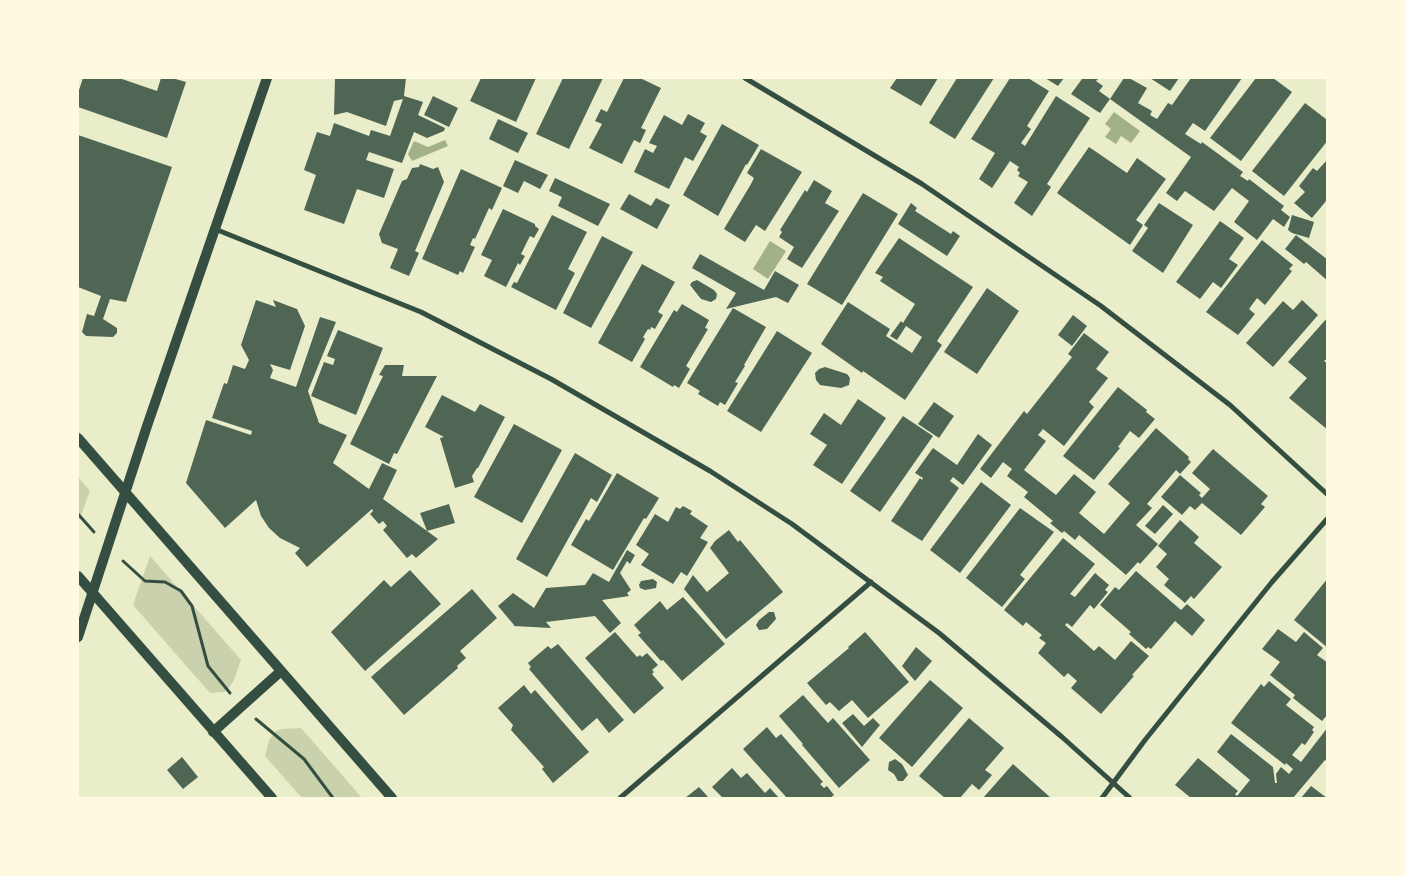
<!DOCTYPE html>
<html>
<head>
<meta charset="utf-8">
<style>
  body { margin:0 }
  #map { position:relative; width:1405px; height:876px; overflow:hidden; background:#e9edc9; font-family:Spectral,serif }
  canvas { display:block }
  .frame { position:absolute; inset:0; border:79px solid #fefae0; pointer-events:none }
</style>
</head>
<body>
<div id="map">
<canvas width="1405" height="876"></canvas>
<div class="frame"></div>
</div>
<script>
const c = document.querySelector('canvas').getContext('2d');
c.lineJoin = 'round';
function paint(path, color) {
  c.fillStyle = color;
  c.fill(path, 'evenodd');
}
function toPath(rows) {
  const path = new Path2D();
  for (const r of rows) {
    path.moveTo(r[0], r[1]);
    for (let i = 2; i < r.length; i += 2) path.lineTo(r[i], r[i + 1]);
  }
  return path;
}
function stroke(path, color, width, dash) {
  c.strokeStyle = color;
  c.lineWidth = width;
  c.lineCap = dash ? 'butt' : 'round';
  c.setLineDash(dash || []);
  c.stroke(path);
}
paint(toPath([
  [78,477,90,491,78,523],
  [150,556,241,660,234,680,229,688,224,692,210,693,133,605],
  [301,728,362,798,302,798,265,756,269,740,276,731,282,729]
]), '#cad2ad');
paint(toPath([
  [1114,112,1140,131,1131,143,1121,136,1116,144,1105,137,1111,129,1105,124],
  [445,140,448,146,412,161,408,154,414,141,428,147],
  [770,241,786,251,768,279,753,269]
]), '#a3b18a');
paint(toPath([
  [83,78,119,78,157,91,161,78,172,78,186,82,167,138,78,107,78,93],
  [335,78,406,78,404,96,423,102,418,115,445,128,444,131,427,138,414,132,402,163,369,152,366,160,394,169,384,198,357,189,344,224,304,210,316,175,304,170,317,132,330,136,334,123,369,136,371,130,390,136,403,99,394,101,386,126,347,112,334,115],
  [481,78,536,78,516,122,470,101],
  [563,78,603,78,569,149,536,134],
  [624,78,640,78,661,88,641,128,646,130,640,143,634,140,622,164,589,148,602,124,595,121,601,109,607,112],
  [897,78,938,78,921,106,890,88],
  [957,78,994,78,955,139,929,123],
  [1010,78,1028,78,1049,91,1027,126,1031,129,1021,143,1025,146,1056,96,1090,118,1047,184,1051,187,1032,216,1014,203,1028,182,1018,176,1020,173,1017,170,1019,167,1010,161,992,188,979,179,995,153,971,139],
  [1045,78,1064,78,1058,86],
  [1080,78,1099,78,1096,81,1103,86,1099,91,1110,99,1100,113,1071,94,1082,79],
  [1124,78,1129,78,1147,88,1138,103,1152,111,1150,115,1157,119,1168,103,1172,105,1191,78,1242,78,1205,131,1193,123,1185,134,1201,144,1202,142,1243,172,1240,176,1248,181,1249,179,1284,206,1281,210,1290,217,1284,227,1273,219,1257,240,1234,222,1249,201,1232,188,1214,211,1185,191,1177,201,1166,193,1191,157,1110,99],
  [1150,78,1179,78,1170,91],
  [1256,78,1273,78,1292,92,1241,161,1210,138],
  [433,96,458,108,449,127,424,115],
  [1305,103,1326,119,1328,117,1328,140,1284,196,1252,171],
  [688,114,705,123,700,132,707,136,693,161,685,157,669,189,634,172,645,149,653,153,657,146,649,143,664,115,682,125],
  [498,119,528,133,518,153,489,139],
  [722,124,759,145,747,165,746,164,718,216,683,195],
  [78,135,172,167,126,302,110,299,103,319,117,328,117,333,113,337,86,336,82,332,87,314,94,316,101,296,78,287],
  [1089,147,1127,173,1137,158,1166,179,1136,220,1143,225,1130,245,1057,193],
  [761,149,802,172,765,231,756,225,745,242,724,229,751,184,754,178,747,173],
  [1328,159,1328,202,1326,201,1312,218,1294,203,1305,192,1299,186,1313,168,1317,171],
  [515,160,548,175,540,189,524,181,518,193,503,186],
  [420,164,433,169,438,167,444,182,415,251,419,253,409,276,390,268,398,249,382,243,379,234,402,181,407,179,412,168,419,167],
  [461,169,502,188,492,210,489,208,475,239,473,238,470,245,475,247,463,273,460,271,458,275,422,259],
  [555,178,610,204,598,226,558,206,562,197,549,191],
  [814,180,832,191,825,203,839,211,802,268,787,259,794,247,779,237,782,232,780,230,805,190,807,192],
  [863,193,898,214,842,305,807,284],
  [629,194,651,206,656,198,670,205,657,229,620,209],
  [911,203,917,208,915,211,951,234,953,231,960,236,947,256,898,224],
  [1159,203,1193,225,1163,273,1132,251,1148,228,1144,225],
  [503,209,535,224,535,226,539,229,534,238,530,236,521,254,525,256,520,265,518,263,506,287,484,276,492,260,481,255],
  [552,215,587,232,568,269,575,273,556,310,511,287,514,282,517,283],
  [1292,215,1314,222,1309,238,1292,233,1288,230],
  [1220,221,1244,238,1229,259,1238,265,1221,288,1213,282,1200,299,1176,282],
  [1296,235,1328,260,1328,281,1306,262,1304,264,1285,249],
  [602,236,633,252,591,328,563,313],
  [899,238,973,287,937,341,942,345,905,400,863,371,862,373,821,344,848,302,890,329,886,336,912,353,922,337,906,326,897,340,890,336,901,321,903,323,915,304,880,281,883,277,875,273],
  [1262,240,1293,265,1289,269,1292,271,1265,305,1257,298,1249,309,1255,314,1238,335,1206,312],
  [700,254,764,290,775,271,799,285,788,303,776,297,726,309,736,293,692,268],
  [642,264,675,282,658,312,663,315,655,329,651,327,650,330,648,329,643,337,645,339,632,362,598,343],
  [697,280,714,290,717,294,716,299,711,302,701,299,690,285,692,282],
  [987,288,1019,311,977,374,944,352],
  [256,300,276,307,273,300,297,309,305,326,290,370,270,364,273,370,270,378,296,387,320,317,336,322,308,391,319,423,347,435,333,463,369,489,382,463,397,470,383,499,438,539,416,558,412,554,407,558,383,530,387,526,383,521,379,524,370,514,373,511,372,509,307,567,295,553,300,548,280,538,269,528,261,516,256,500,225,528,186,483,206,420,251,435,252,431,212,418,224,383,227,384,233,365,245,369,249,360,241,345],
  [1302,300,1318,315,1273,367,1246,343,1283,301,1293,310],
  [682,304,709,320,705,328,708,329,686,366,690,369,679,388,674,385,673,387,640,367,674,310,677,312],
  [733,308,766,327,744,365,745,366,735,382,738,383,725,405,720,402,718,406,698,394,700,391,687,383],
  [1073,315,1087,326,1072,346,1058,335],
  [1328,317,1328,358,1324,361,1328,364,1328,430,1289,398,1307,378,1288,362],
  [338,330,383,348,356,415,311,396,324,362,333,365,335,359,327,356],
  [777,331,812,353,761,432,727,411],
  [1084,333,1109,352,1096,369,1108,378,1089,402,1094,407,1064,446,1043,429,1038,435,1046,441,1024,470,1056,495,1074,474,1096,492,1079,513,1104,534,1130,503,1108,484,1156,428,1189,457,1188,459,1191,462,1180,474,1176,470,1147,504,1152,508,1136,525,1158,544,1140,564,1138,562,1126,575,1079,535,1075,540,1064,531,1062,533,1050,523,1053,521,1024,497,1028,492,1007,476,1012,469,1003,462,991,478,980,469,1024,411,1027,414,1072,357,1068,354],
  [385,365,404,365,402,376,437,376,397,454,394,453,389,464,350,444,383,376,379,375],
  [825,367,847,374,850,378,849,385,841,388,820,385,816,380,815,373,819,369],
  [1118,387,1147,410,1146,412,1155,419,1139,438,1130,431,1118,447,1120,448,1094,480,1063,456],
  [442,395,475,412,480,404,505,417,478,468,477,468,472,476,474,482,455,488,440,438,444,437,425,427],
  [858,399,886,418,842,484,813,465,827,445,810,434,824,413,841,425],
  [934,402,954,416,939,438,918,424],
  [903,416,933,436,880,512,850,491],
  [514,424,562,450,522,523,474,497],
  [978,434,992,445,963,485,953,477,950,481,959,488,922,541,891,521,920,478,922,480,923,478,915,473,933,448,957,465],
  [1213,449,1268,496,1261,504,1265,507,1241,535,1202,503,1195,510,1190,506,1182,515,1161,497,1180,475,1201,493,1199,495,1202,498,1210,489,1192,473],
  [575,453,612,475,597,502,591,498,547,577,516,559],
  [617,473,659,498,646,519,644,518,613,570,571,545,586,519,589,521],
  [981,482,1011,505,960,573,930,550],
  [449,504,455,523,427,531,420,513],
  [1163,505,1173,514,1155,534,1145,526],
  [683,506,692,511,690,514,708,526,700,538,708,542,687,576,681,572,673,584,641,565,649,554,636,545,655,514,668,522,676,507,680,509],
  [1020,508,1054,532,1020,575,1025,579,1002,607,966,578],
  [1180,520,1199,537,1194,543,1222,567,1194,599,1191,596,1185,603,1164,585,1169,579,1156,567,1167,554,1158,546],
  [729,530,738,542,740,540,783,592,726,639,684,589,693,575,707,592,729,573,710,548,715,541],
  [1063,538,1095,564,1070,594,1075,597,1095,573,1109,585,1105,590,1108,592,1094,609,1090,605,1072,627,1067,623,1065,625,1094,651,1099,646,1115,660,1131,641,1149,656,1132,675,1134,676,1101,714,1071,688,1077,681,1068,673,1064,677,1038,653,1046,643,1039,638,1042,635,1026,622,1023,626,1004,610],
  [627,550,635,555,630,564,627,561,620,573,631,590,627,593,629,596,602,600,621,623,610,633,595,616,546,622,551,628,514,626,514,625,498,606,513,593,534,608,546,588,585,585,593,573,609,582],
  [410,570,441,604,365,671,331,632,384,580,391,587],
  [1136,571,1181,610,1187,604,1205,620,1192,636,1175,621,1151,649,1148,647,1146,649,1129,634,1131,632,1100,605,1115,587,1119,590],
  [1328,578,1328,648,1294,620],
  [653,579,657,582,656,588,645,590,640,588,639,585,641,581],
  [472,589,497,618,460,651,466,658,457,666,458,668,404,715,371,677],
  [683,597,725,644,682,681,663,660,661,661,638,635,641,633,634,625,660,601,667,610],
  [769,612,774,612,776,619,767,629,759,630,756,625,759,620],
  [1278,629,1296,642,1304,632,1323,648,1317,655,1328,663,1328,714,1322,721,1293,698,1295,695,1270,675,1280,662,1262,649],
  [615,632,637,657,640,655,642,657,647,653,658,665,652,670,654,672,652,674,664,688,634,714,585,658],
  [865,632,909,682,868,718,852,700,839,711,830,702,826,705,807,683,849,648,848,647],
  [558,644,624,720,609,733,597,718,582,731,529,669,531,667,528,663,548,646,551,649],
  [916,647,932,661,915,681,902,666],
  [930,680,963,708,912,767,879,738],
  [1269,681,1291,699,1286,705,1314,727,1312,730,1314,732,1305,745,1302,743,1292,755,1301,762,1328,727,1328,762,1325,760,1293,798,1191,798,1175,785,1198,758,1238,791,1235,794,1237,796,1250,780,1217,752,1231,734,1273,767,1275,783,1277,783,1276,774,1281,767,1289,774,1293,769,1286,763,1285,765,1231,723,1261,684,1264,687],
  [524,685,531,694,535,690,589,752,553,783,542,769,544,767,511,730,513,725,498,708],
  [803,695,828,723,833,718,870,760,839,788,802,745,803,744,779,716],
  [853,714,864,726,873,718,880,725,862,747,842,723],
  [969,718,1004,748,985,770,992,775,979,790,972,784,960,798,945,798,919,776],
  [767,727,776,738,781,734,823,782,820,784,824,788,827,786,834,795,830,798,787,798,743,749],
  [182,757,198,777,183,789,167,770],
  [895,759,902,764,908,775,903,781,898,781,894,774,888,770,889,762],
  [1013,764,1051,798,983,798],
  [732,768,741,778,747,773,765,793,770,788,779,798,723,798,712,787],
  [1311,786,1327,798,1301,798],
  [699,787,709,798,685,798]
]), '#4f6655');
stroke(toPath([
  [78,514,94,532],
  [123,561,145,581,165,582,181,591,192,606,208,666,230,693],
  [256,719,304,759,333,798]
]), '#344e41', 3);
stroke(toPath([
  [745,78,922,184,1101,306,1230,405,1328,495],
  [215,229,421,312,551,379,710,471,792,524,939,633,1062,737,1130,798],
  [620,798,871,582],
  [1102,798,1145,740,1272,582,1328,518]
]), '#344e41', 5);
stroke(toPath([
  [78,438,392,798],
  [78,576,272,798],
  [78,637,147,426,267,78],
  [213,732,281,671]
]), '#344e41', 10);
</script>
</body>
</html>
